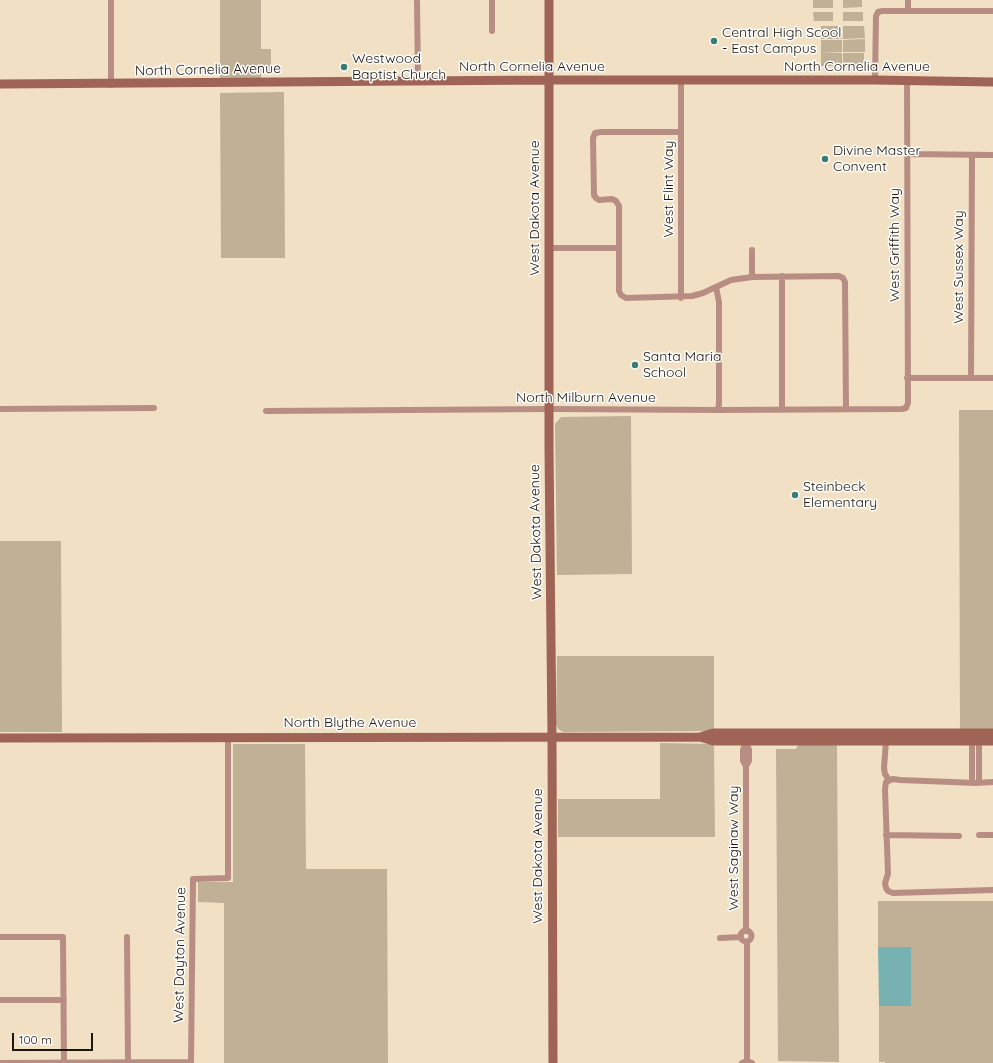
<!DOCTYPE html>
<html>
<head>
<meta charset="utf-8">
<style>
  body { margin:0 }
  #map { position:relative; width:993px; height:1063px; overflow:hidden; background:#f1e0c3; font-family:Quicksand,sans-serif }
  canvas { display:block }
  .scale { position:absolute; left:12px; top:1033px; width:81px; height:18px; box-sizing:border-box; border:2px solid #1c160c; border-top:0; padding-left:5px; font-size:12px; line-height:14px; white-space:nowrap; color:#1c160c; -webkit-text-stroke:3px #fff; paint-order:stroke }
</style>
</head>
<body>
<div id="map">
<canvas width="993" height="1063"></canvas>
<div class="scale">100 m</div>
</div>
<script>
const c = document.querySelector('canvas').getContext('2d');
c.lineJoin = 'round';
function paint(path, color) {
  c.fillStyle = color;
  c.fill(path, 'evenodd');
}
function toPath(rows) {
  const path = new Path2D();
  for (const r of rows) {
    if (r.length === 3) {
      path.moveTo(r[0] + r[2], r[1]);
      path.arc(r[0], r[1], r[2], 0, 2 * Math.PI);
      continue;
    }
    path.moveTo(r[0], r[1]);
    for (let i = 2; i < r.length; i += 2) path.lineTo(r[i], r[i + 1]);
  }
  return path;
}
function stroke(path, color, width, dash) {
  c.strokeStyle = color;
  c.lineWidth = width;
  c.lineCap = dash ? 'butt' : 'round';
  c.setLineDash(dash || []);
  c.stroke(path);
}
function drawText(font, color, halo, rows, align = 'center') {
  c.font = font + ' Quicksand,sans-serif';
  c.lineWidth = 3;
  c.setLineDash([]);
  c.textBaseline = 'middle';
  c.strokeStyle = halo;
  c.fillStyle = color;
  for (const [text, x, y, turn = 0] of rows) {
    c.save();
    c.translate(x, y);
    c.rotate((+turn || 0) * Math.PI / 180);
    c.textAlign = isNaN(turn) ? turn : align;
    if (halo) c.strokeText(text, 0, 0);
    c.fillText(text, 0, 0);
    c.restore();
  }
}
paint(toPath([
  [220,0,261,0,261,49,271,49,271,71,261,71,261,78,220,78],
  [813,0,833,0,833,8,813,8],
  [843,0,862,0,862,7,843,8],
  [813,12,833,12,833,21,814,21],
  [843,12,863,12,863,21,843,21],
  [821,26,842,26,842,39,821,39],
  [843,26,864,26,865,38,843,39],
  [865,39,865,52,843,52,843,40],
  [821,40,842,40,842,52,821,53],
  [821,53,842,53,842,66,821,66],
  [843,53,864,53,864,66,843,66],
  [284,92,285,258,221,258,220,93],
  [959,410,993,410,993,730,960,730],
  [631,416,632,574,557,575,555,424,561,417],
  [0,541,61,541,62,732,0,732],
  [557,656,714,656,714,731,563,732,558,729,556,724],
  [660,743,713,744,714,748,715,837,558,837,558,799,660,799],
  [233,744,305,744,306,869,387,869,388,1063,224,1063,224,903,198,902,198,882,233,882],
  [798,745,837,745,839,1062,778,1061,776,749,796,749],
  [878,901,993,901,993,1063,885,1063,885,1062,879,1062,879,1006,911,1005,911,947,878,947]
]), '#bfb096');
paint(toPath([
  [878,947,911,947,911,1006,879,1006]
]), '#78b1b2');
stroke(toPath([
  [111,0,111,85],
  [417,0,418,81],
  [492,0,492,31],
  [908,0,908,10],
  [875,80,876,16,878,12,882,11,993,11],
  [681,132,601,132,595,133,593,138,594,195,596,198,599,200,612,199,616,201,619,206,619,291,621,295,626,298,692,296,703,293,731,280,752,277,839,276,843,278,845,282,846,409],
  [907,154,993,155],
  [549,248,619,248],
  [752,250,752,277],
  [716,287,719,302,719,403,718,410],
  [681,298,681,81],
  [907,378,993,378],
  [971,378,972,156],
  [0,409,154,408],
  [782,409,782,276],
  [266,411,550,409,718,410,902,409,906,408,908,403,907,81],
  [746,741,749,750,749,761,746,766,746,931],
  [746,741,743,750,743,761,746,766],
  [886,741,884,768,885,774,889,780],
  [993,782,976,783,900,780,893,779,886,782,885,789,888,874,885,883,886,888,888,891,893,893,993,890],
  [972,783,972,745,974,739],
  [979,783,979,741],
  [886,835,959,836],
  [979,835,993,835],
  [746,936,5.5],
  [0,937,63,937,64,1063],
  [127,937,128,1062],
  [720,938,741,937],
  [747,942,747,1061],
  [0,1000,64,1000],
  [0,1063,191,1062],
  [191,1063,193,879,228,878,228,737],
  [742,1063,747,1061,752,1063]
]), '#b88e84', 6);
stroke(toPath([
  [549,0,549,448,552,737,553,1063],
  [0,84,548,80,875,80,993,82],
  [700,737,713,741,993,741],
  [0,738,700,737,713,733,993,733]
]), '#a06457', 9);
for (const [x, y, r, color] of [
  [714,41,4,"#387d71"],
  [344,67,4,"#387d71"],
  [825,159,4,"#387d71"],
  [635,365,4,"#387d71"],
  [795,495,4,"#387d71"]
]) {
  const dot = new Path2D();
  dot.arc(x, y, r, 0, 2 * Math.PI);
  c.fillStyle = color;
  c.fill(dot);
  stroke(dot, '#fff', 1.5);
}
drawText('14px', '#1c160c', '#fff', [
  ["Central High Scool",722,33],
  ["- East Campus",722,49],
  ["Westwood",352,59],
  ["Baptist Church",352,75],
  ["Divine Master",833,151],
  ["Convent",833,167],
  ["Santa Maria",643,357],
  ["School",643,373],
  ["Steinbeck",803,487],
  ["Elementary",803,503]
], 'left');
drawText('14px', '#1c160c', '#fff', [
  ["North Cornelia Avenue",532,67],
  ["North Cornelia Avenue",857,67],
  ["North Cornelia Avenue",208,70,-1],
  ["West Flint Way",669,189,-90],
  ["West Dakota Avenue",535,208,-90],
  ["West Griffith Way",895,245,-90],
  ["West Sussex Way",959,267,-90],
  ["North Milburn Avenue",586,398],
  ["West Dakota Avenue",536,532,-91],
  ["North Blythe Avenue",350,723],
  ["West Saginaw Way",734,848,-90],
  ["West Dakota Avenue",538,856,-90],
  ["West Dayton Avenue",180,955,-89]
]);
</script>
</body>
</html>
